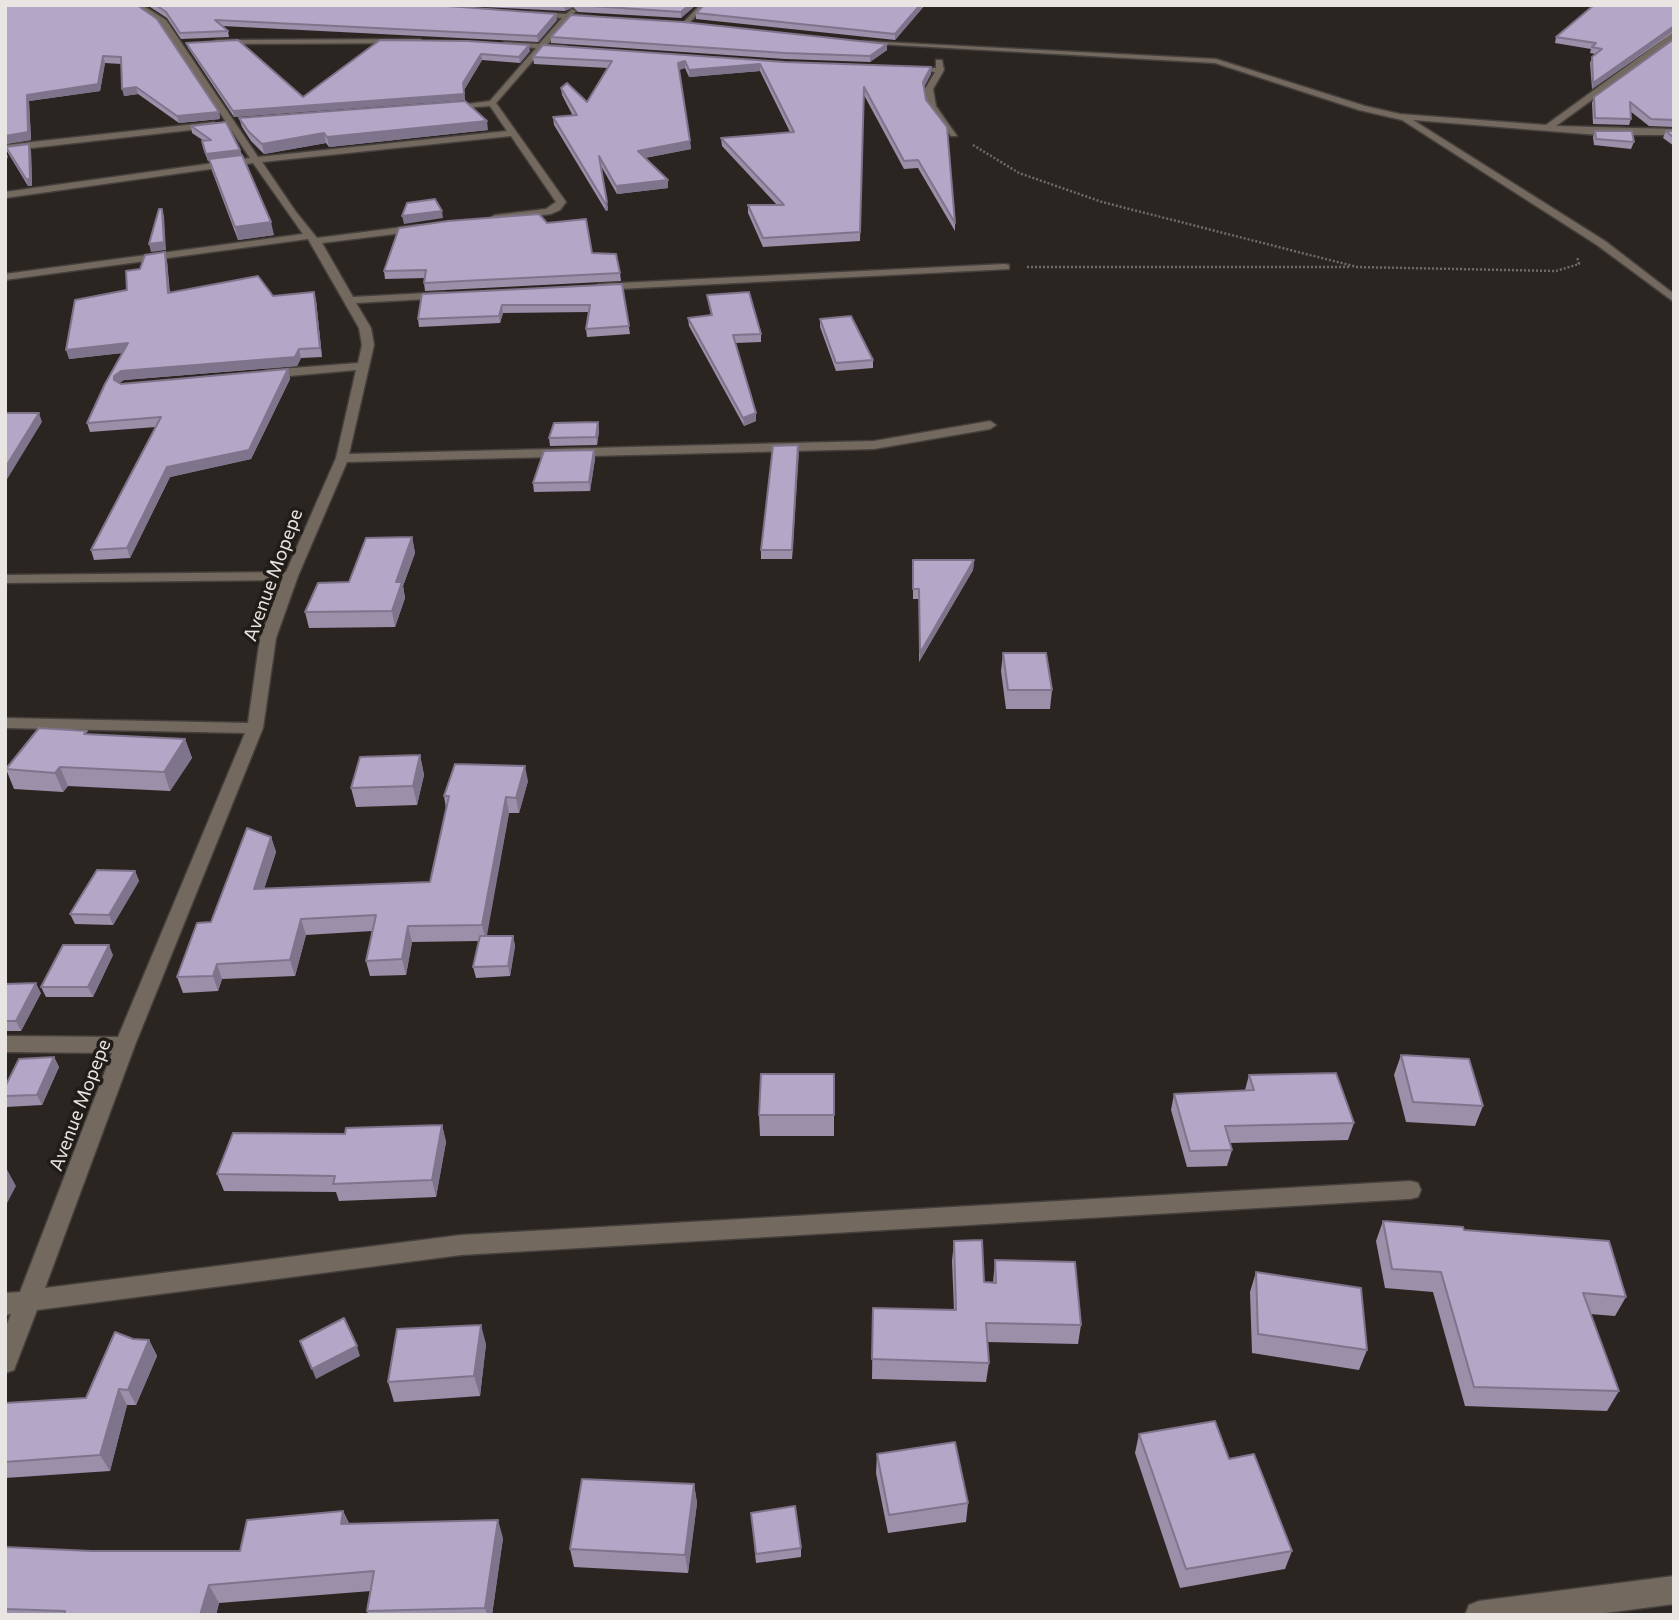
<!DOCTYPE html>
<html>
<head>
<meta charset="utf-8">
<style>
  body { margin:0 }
  #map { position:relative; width:1679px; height:1620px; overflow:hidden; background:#2b2522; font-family:Commissioner,sans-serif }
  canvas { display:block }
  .frame { position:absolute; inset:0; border:7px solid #e8e5e2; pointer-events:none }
</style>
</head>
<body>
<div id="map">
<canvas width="1679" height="1620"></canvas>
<div class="frame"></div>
</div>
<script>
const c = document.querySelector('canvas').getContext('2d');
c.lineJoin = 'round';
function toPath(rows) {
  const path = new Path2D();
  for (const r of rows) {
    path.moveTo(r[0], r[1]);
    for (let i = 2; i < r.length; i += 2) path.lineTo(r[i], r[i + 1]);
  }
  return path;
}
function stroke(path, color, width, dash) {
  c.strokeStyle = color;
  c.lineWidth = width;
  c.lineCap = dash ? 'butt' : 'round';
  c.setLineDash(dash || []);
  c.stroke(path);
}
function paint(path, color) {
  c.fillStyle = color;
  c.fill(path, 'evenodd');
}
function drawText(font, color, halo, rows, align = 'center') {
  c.font = font + ' Commissioner,sans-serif';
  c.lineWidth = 7;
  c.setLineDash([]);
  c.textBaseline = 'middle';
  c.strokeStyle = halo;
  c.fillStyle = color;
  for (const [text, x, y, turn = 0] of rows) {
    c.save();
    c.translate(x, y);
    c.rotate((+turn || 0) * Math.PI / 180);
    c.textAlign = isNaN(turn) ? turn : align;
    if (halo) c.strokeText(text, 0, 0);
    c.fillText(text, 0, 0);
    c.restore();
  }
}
const minor = toPath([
  [134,5,142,5,166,20,258,157,507,131,490,106,448,109,444,107,490,101,536,48,507,46,504,42,539,44,562,18,533,16,530,12,566,14,572,9,576,11,573,14,596,17,570,18,547,45,566,46,566,50,543,49,496,103,566,202,560,210,551,214,495,221,490,218,495,215,546,209,556,202,511,136,262,162,296,212,317,238,419,225,424,228,419,231,322,243,353,297,445,292,450,295,445,298,356,303,371,328,374,345,349,454,874,441,990,421,996,425,990,429,874,449,347,462,298,576,276,638,263,728,135,1045,45,1288,461,1235,1410,1181,1418,1183,1421,1190,1418,1197,1410,1199,461,1255,37,1310,14,1370,5,1373,5,1329,11,1314,5,1315,5,1293,20,1292,112,1053,5,1052,5,1036,118,1037,245,733,5,728,5,718,248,723,260,638,282,580,5,583,5,575,286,572,336,458,356,370,267,378,261,374,267,370,358,363,362,345,359,328,308,239,5,280,5,274,303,234,253,163,5,198,5,192,250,158,160,23,134,5],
  [700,5,707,5,687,25,681,25,700,5],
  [1671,34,1674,34,1674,40,1556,126,1674,129,1674,135,1598,135,1413,120,1605,241,1674,294,1674,302,1597,245,1402,120,1359,110,1215,63,860,43,864,41,1216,59,1365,106,1400,114,1546,125,1671,34],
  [420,39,423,43,217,44,213,42,217,40,420,39],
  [936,60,942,60,944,70,933,89,936,106,957,136,951,136,928,106,925,89,935,72,905,69,909,67,936,68,936,60],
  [214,122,217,127,5,151,5,145,214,122],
  [1005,264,1009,265,1009,269,599,290,594,287,599,284,1005,264],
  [1674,1576,1674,1604,1590,1615,1465,1615,1469,1605,1479,1601,1674,1576]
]);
stroke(minor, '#45403d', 3);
stroke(toPath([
  [973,145,1019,173,1102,202,1357,267,1556,271,1579,264,1577,257],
  [1027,267,1351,267]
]), '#6f6b68', 2.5, [2, 2]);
paint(minor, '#74695e');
paint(toPath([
  [5,5,137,5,219,112,220,119,179,123,138,94,124,96,121,64,105,63,100,91,29,101,31,140,5,144],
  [147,5,434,5,557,20,538,42,222,26,228,31,229,37,181,39,167,18],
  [442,5,696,5,681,18,578,12,573,7,565,11],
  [925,5,895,40,696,19,696,13],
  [1674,5,1674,32,1592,89,1590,63,1592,57,1596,54,1590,53,1591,49,1555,43,1556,37],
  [551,37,887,50,870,62,785,59,551,43],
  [1674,39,1674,127,1649,126,1630,111,1631,119,1629,125,1593,124,1592,103,1594,97],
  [380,40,530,51,520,63,482,60,464,90,465,100,234,117,188,48,186,43,303,97],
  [543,45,931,74,924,87,955,223,955,231,918,168,904,169,864,95,860,241,763,247,748,213,748,205,777,205,722,146,721,138,790,132,760,71,689,77,685,68,679,70,691,149,645,158,668,188,617,194,601,166,607,202,608,210,606,211,554,125,553,117,573,116,562,95,561,88,587,102,608,68,534,64,533,57],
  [239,118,488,130,329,147,326,143,264,154,251,141,242,127],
  [191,126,240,150,274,235,238,240,212,171,210,161,208,161,203,148,202,141,204,141,192,133],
  [1595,131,1634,142,1631,149,1594,145,1593,137],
  [1666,131,1674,131,1674,146,1663,138],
  [6,147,31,151,32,186,28,186,8,153],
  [547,223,592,253,620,273,621,281,425,291,424,283,425,278,385,279,384,271],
  [167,261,170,293,273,296,316,300,322,357,301,358,297,366,124,380,119,383,121,384,288,369,290,379,251,459,170,477,130,558,94,560,91,550,156,427,90,432,87,423,122,353,69,359,127,290,140,269],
  [622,284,630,334,587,337,586,329,589,312,503,313,500,323,419,327,418,319],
  [707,295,761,334,761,342,735,343,756,421,744,426,689,326,688,318,711,315,708,302],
  [820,319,873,360,873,368,836,371,820,327],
  [598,422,599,431,597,445,550,446,549,438],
  [798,445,792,559,761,559,761,550],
  [594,450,595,459,590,491,534,492,533,483],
  [412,537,415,553,403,586,405,598,395,627,309,628,305,612],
  [913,560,974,560,973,570,919,662,919,599,913,599],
  [1003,653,1052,690,1050,709,1006,709,1001,671],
  [88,735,185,739,192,758,170,791,68,786,63,792,14,789,6,769],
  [420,755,424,775,417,805,356,807,351,788],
  [528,781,519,813,509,813,486,936,513,936,515,946,510,976,476,978,473,967,479,941,412,942,406,975,370,976,366,961,372,931,306,935,295,976,222,979,218,991,183,993,177,977,211,922,271,837,276,852,264,889,430,882,446,809,444,796],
  [135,871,139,881,113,925,75,924,70,914],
  [113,955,93,997,46,997,41,987],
  [5,984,41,993,21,1031,5,1031],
  [1401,1055,1483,1106,1475,1126,1406,1122,1394,1075],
  [54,1057,59,1067,42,1105,6,1107,5,1096],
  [834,1074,834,1136,760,1136,759,1115],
  [1249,1075,1354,1123,1348,1140,1230,1143,1232,1150,1227,1166,1187,1167,1171,1110,1174,1094,1245,1090],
  [442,1125,446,1142,436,1197,339,1201,336,1192,224,1191,217,1174,345,1134],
  [1383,1221,1464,1230,1626,1297,1615,1316,1590,1314,1619,1391,1607,1411,1465,1406,1433,1292,1385,1288,1376,1241],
  [954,1241,984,1282,993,1283,995,1260,1081,1325,1078,1344,987,1342,989,1363,986,1382,872,1379,873,1308,954,1310,952,1261],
  [1256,1272,1367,1350,1359,1370,1252,1353,1250,1292],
  [133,1339,149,1340,157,1356,136,1405,127,1405,110,1471,5,1478,5,1403,86,1398],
  [486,1344,480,1396,394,1402,388,1382],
  [1139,1434,1229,1459,1292,1551,1285,1569,1180,1588,1135,1453],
  [877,1454,968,1503,966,1522,888,1533,876,1473],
  [694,1484,697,1503,688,1573,574,1567,570,1549],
  [343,1511,349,1523,503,1538,492,1615,368,1615,367,1611,371,1591,219,1603,216,1615,5,1615,5,1547,91,1551,240,1551],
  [751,1513,801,1548,801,1557,756,1563]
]), '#9b8faa');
paint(toPath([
  [564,5,573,5,573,7,565,11],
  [689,5,696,5,681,18,681,12],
  [920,5,925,5,895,40,895,34],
  [556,14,557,20,538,42,537,36],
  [1674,26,1672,32,1592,89,1593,83],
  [887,44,887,50,870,62,870,56],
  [529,45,530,51,520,63,519,57],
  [481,54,482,60,464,90,463,83],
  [103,56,105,63,100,91,29,101,31,140,5,144,5,136,27,95],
  [685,61,685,68,678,70,678,63],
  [760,64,760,71,689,77,689,70],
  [931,67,931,74,922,89,923,82],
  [136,87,138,94,124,96,122,89],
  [464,94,465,100,234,117,233,111],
  [219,112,220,119,179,123,177,116],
  [487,121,488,130,329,147,327,137],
  [324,133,326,143,264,154,262,144],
  [690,141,691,149,639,159,638,151],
  [29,144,31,151,32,186,28,186,26,179],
  [5,150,8,157,5,162],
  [240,150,241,157,208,161,206,154],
  [668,180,668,188,617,194,616,186],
  [607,202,608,210,606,211,605,203],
  [162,209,164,216,166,250,151,252,149,244],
  [442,211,443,218,404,224,402,216],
  [271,222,274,235,238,240,235,227],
  [165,252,167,261,170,302,168,293],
  [314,292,316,300,322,357,320,348],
  [502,305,503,313,500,323,499,316],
  [128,343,131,352,69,359,66,350],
  [299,349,301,358,297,366,124,380,117,385,114,380,114,376,121,371],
  [288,369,290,379,251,459,170,477,130,558,127,548,167,467],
  [39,413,42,422,6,481,5,468],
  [756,413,756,421,744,426,743,418],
  [598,422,599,431,597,445,596,437],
  [798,445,799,453,792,559,792,550],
  [594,450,595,459,590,491,589,482],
  [412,537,415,553,403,586,405,598,395,627,392,611,396,582],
  [974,560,973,570,919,662,920,653],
  [185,739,192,758,170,791,164,772],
  [420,755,424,775,417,805,413,786],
  [525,766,528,781,519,813,516,798],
  [60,767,68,786,63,792,55,773],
  [506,797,509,813,486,941,482,925],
  [271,837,276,852,259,905,254,889],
  [135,871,139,881,113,925,109,915],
  [301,919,306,935,295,976,290,960],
  [408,926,412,942,406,975,402,959],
  [513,936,515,946,510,976,508,966],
  [109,945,113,955,93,997,88,987],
  [217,964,222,979,218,991,213,976],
  [36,983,41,993,21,1031,16,1021],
  [54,1057,59,1067,42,1105,37,1095],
  [442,1125,446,1142,436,1197,432,1180],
  [5,1166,16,1186,5,1207],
  [481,1325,486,1344,480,1396,474,1376],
  [149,1340,157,1356,136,1405,128,1390],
  [357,1346,360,1356,316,1379,312,1369],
  [119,1389,127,1405,110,1471,100,1455],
  [694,1484,697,1503,688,1573,685,1555],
  [343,1511,351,1529,341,1524],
  [498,1520,503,1538,492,1615,487,1615,485,1608],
  [209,1585,219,1603,216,1615,200,1615]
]), '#7e748b');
const building = toPath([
  [5,5,137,5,157,19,219,112,177,116,136,87,122,89,121,57,103,56,98,84,27,95,28,132,5,136,5,5],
  [156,5,434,5,556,14,537,36,215,20,228,31,180,33,166,12,156,5],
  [577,5,689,5,681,12,577,5],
  [704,5,920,5,895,34,696,13,704,5],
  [1594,5,1674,5,1674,26,1593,83,1592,57,1602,49,1592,47,1596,43,1556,37,1594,5],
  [571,15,683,22,887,44,870,56,785,53,551,37,571,15],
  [1674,39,1674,120,1651,119,1630,102,1631,119,1595,118,1594,97,1674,39],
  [238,40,303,97,380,40,468,41,529,45,519,57,481,54,463,83,464,94,233,111,186,43,238,40],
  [543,45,785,62,931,67,923,82,926,100,947,127,955,223,918,160,904,161,864,87,860,232,763,238,748,205,784,205,721,138,794,132,760,64,689,70,685,61,678,63,690,141,638,151,668,180,616,186,599,156,607,202,605,203,553,117,577,115,561,88,567,83,587,102,612,61,533,57,543,45],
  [465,101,487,121,327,137,324,133,262,144,249,132,239,118,465,101],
  [226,122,240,150,206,154,202,141,211,140,191,126,226,122],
  [1595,131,1632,131,1634,142,1596,139,1595,131],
  [1666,131,1674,131,1674,138,1666,131],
  [29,144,30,179,26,179,6,147,29,144],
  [242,155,271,222,235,227,209,159,242,155],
  [435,199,442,211,402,216,407,203,435,199],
  [159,209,162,209,164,242,149,244,159,209],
  [539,214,547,223,586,219,592,253,616,254,620,273,424,283,426,270,384,271,399,228,448,221,539,214],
  [165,252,168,293,258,276,273,296,314,292,320,348,299,349,295,357,121,371,114,376,114,380,121,384,288,369,249,450,167,467,127,548,91,550,161,417,87,423,105,384,128,343,66,350,75,300,127,290,126,271,140,269,145,255,165,252],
  [622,284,629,326,586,329,590,305,502,305,499,316,418,319,422,294,622,284],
  [749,292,761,334,733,335,756,413,743,418,688,318,712,315,707,295,749,292],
  [851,316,873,360,836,363,820,319,851,316],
  [6,413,39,413,5,468,5,414,6,413],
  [598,422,596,437,549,438,554,423,598,422],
  [798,445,792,550,761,550,773,446,798,445],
  [594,450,589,482,533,483,544,451,594,450],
  [412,537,396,582,402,582,392,611,305,612,318,583,349,582,366,538,412,537],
  [913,560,974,560,920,653,919,589,913,589,913,560],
  [1003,653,1046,653,1052,690,1008,690,1003,653],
  [39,728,87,731,84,734,185,739,164,772,60,767,55,773,6,769,39,728],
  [420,755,413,786,351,788,360,757,420,755],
  [455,764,525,766,516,798,506,797,482,925,408,926,402,959,366,961,376,915,301,919,290,960,217,964,213,976,177,977,197,923,211,922,247,828,271,837,254,889,430,882,449,796,444,796,455,764],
  [97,870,135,871,109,915,70,914,97,870],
  [480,936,513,936,508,966,473,967,480,936],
  [63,945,109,945,88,987,41,987,63,945],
  [36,983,16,1021,5,1021,5,984,36,983],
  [1401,1055,1469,1059,1483,1106,1413,1102,1401,1055],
  [54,1057,37,1095,5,1096,5,1087,19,1059,54,1057],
  [1336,1073,1354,1123,1225,1126,1232,1150,1190,1151,1174,1094,1254,1090,1249,1075,1336,1073],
  [761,1074,834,1074,834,1115,759,1115,761,1074],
  [442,1125,432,1180,333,1184,335,1176,217,1174,233,1133,345,1134,346,1128,442,1125],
  [1383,1221,1463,1227,1464,1230,1609,1241,1626,1297,1583,1293,1619,1391,1474,1387,1441,1272,1392,1269,1383,1221],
  [982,1240,984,1282,996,1283,995,1260,1075,1262,1081,1325,986,1323,989,1363,872,1359,873,1308,956,1310,954,1241,982,1240],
  [1256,1272,1361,1288,1367,1350,1258,1334,1256,1272],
  [344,1318,357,1346,312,1369,300,1341,344,1318],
  [481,1325,474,1376,388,1382,397,1329,481,1325],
  [115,1332,133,1339,149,1340,128,1390,119,1389,100,1455,5,1462,5,1403,86,1398,115,1332],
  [1215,1421,1229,1459,1254,1454,1292,1551,1186,1569,1139,1434,1215,1421],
  [955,1442,968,1503,889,1515,877,1454,955,1442],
  [582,1479,694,1484,685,1555,570,1549,582,1479],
  [795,1506,801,1548,756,1554,751,1513,795,1506],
  [343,1511,341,1524,498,1520,485,1608,367,1611,374,1571,209,1585,200,1615,64,1615,65,1611,5,1609,5,1547,91,1551,240,1551,247,1520,343,1511]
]);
paint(building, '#b4a6c6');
stroke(building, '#7e748b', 2);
drawText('19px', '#e8e5e2', '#211c18', [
  ["Avenue Mopepe",273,575,-70],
  ["Avenue Mopepe",80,1105,-69]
]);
</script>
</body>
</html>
